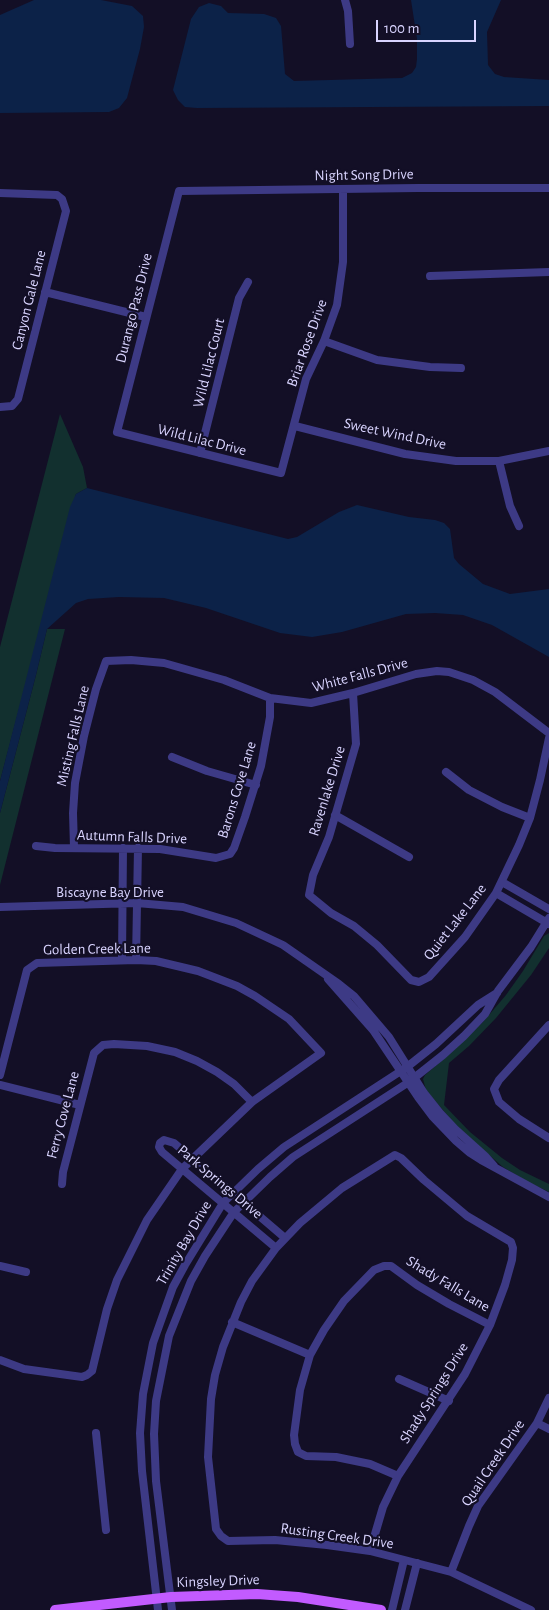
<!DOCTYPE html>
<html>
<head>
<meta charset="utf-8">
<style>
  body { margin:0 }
  #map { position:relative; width:549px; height:1610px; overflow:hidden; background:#130f26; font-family:"Alegreya Sans",sans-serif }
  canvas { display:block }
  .scale { position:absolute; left:376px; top:20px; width:100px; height:22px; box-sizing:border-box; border:2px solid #d9d4ff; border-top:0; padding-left:6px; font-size:15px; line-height:18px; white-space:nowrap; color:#d9d4ff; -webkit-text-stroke:4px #130f26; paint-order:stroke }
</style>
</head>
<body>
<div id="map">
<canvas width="549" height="1610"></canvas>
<div class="scale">100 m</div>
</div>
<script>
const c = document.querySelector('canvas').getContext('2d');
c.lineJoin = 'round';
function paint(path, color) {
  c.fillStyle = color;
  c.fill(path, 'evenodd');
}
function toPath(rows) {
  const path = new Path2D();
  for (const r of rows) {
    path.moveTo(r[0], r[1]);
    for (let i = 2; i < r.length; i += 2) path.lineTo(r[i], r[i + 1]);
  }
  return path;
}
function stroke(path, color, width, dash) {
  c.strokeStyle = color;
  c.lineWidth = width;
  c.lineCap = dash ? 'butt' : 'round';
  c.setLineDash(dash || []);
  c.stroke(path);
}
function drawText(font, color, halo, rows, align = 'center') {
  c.font = font + ' "Alegreya Sans",sans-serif';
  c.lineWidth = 4.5;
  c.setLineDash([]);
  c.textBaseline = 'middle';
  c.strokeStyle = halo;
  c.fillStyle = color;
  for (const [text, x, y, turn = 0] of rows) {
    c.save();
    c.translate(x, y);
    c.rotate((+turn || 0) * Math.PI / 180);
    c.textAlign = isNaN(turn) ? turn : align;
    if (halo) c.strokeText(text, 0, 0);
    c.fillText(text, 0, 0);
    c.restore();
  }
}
paint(toPath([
  [60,414,83,467,87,488,76,494,0,781,0,647],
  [47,629,65,629,0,885,0,813,36,675],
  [549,933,549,948,531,975,496,1018,469,1046,449,1063,444,1105,470,1132,502,1158,520,1170,549,1184,549,1192,526,1181,503,1167,481,1148,453,1122,426,1090,423,1079,425,1075,453,1051,483,1022,506,995,523,971,544,936]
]), '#12302f');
paint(toPath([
  [34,0,101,0,132,6,143,16,144,27,140,49,127,98,119,108,109,112,0,113,0,15],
  [411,0,501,0,487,32,488,65,495,74,504,77,549,80,549,106,197,108,185,107,178,100,173,90,191,19,199,7,209,3,221,6,228,13,264,14,276,18,281,26,285,74,294,81,402,78,412,73,416,67,417,59,417,39],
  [87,488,288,539,297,537,339,512,357,505,409,517,435,520,444,523,450,529,454,558,459,564,483,584,510,594,549,589,549,657,492,625,463,615,435,613,406,614,342,632,312,637,280,633,206,608,164,598,119,597,88,599,76,603,47,629,36,675,0,813,0,781,70,507,76,494]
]), '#0c2248');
stroke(toPath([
  [345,0,348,11,350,44],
  [343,189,343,262,337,305,324,341,306,379,281,473,117,432,179,191,418,188,549,188],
  [0,193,57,195,62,199,66,211,18,399,12,406,0,407],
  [430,276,549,272],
  [45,292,146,317],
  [324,341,377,360,430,367,461,368],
  [295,426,405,454,456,461,499,461,549,451],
  [200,453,239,298,248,282],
  [499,461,510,506,519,526],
  [353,693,356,744,329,837,313,875,309,895,331,913,354,926,377,945,411,980,419,982,429,977,465,937,496,893,519,845,530,818],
  [172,757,207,771,256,785],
  [446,772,469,790,502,807,530,818,540,780,549,738],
  [335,815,409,857],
  [36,846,55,848,160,849,216,858,230,854,234,848,245,817,261,766,270,717,270,698],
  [74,848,73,813,75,783,84,736,96,689,106,661,131,660,164,663,224,680,270,698,311,703,353,693,416,674,437,671,449,672,473,680,495,692,549,733],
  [502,882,549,909],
  [496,893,549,924],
  [0,907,137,903,183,907,236,923,283,945,339,984,354,996,389,1037,424,1093,440,1113,455,1129,485,1156,494,1166],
  [122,960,123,848],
  [136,960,138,848],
  [328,979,373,1030,418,1097,433,1117,456,1141,470,1153,481,1160,549,1197],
  [549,1025,499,1080,494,1089,499,1102,519,1119,549,1138],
  [0,1075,27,970,37,963,136,960,156,961,198,971,237,986,255,996,289,1019,321,1053,252,1102,182,1169,147,1220,117,1280,107,1309,92,1371,87,1375,82,1377,24,1369,0,1360],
  [0,1085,80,1105],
  [62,1184,63,1172,94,1053,103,1045,114,1044,147,1046,175,1052,197,1061,217,1072,234,1084,252,1102],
  [276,1248,162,1152,159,1147,160,1143,164,1140,174,1143,285,1238],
  [0,1266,26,1272],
  [232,1322,310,1355],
  [399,1379,449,1401],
  [537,1423,549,1429],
  [96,1433,106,1530],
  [398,1476,370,1464,336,1457,306,1456,298,1452,295,1444,294,1435,300,1390,310,1355,324,1330,344,1301,374,1270,384,1266,391,1266,417,1285,449,1304,490,1325],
  [370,1551,383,1507,398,1476,465,1374,490,1325,505,1285,512,1260,513,1248,511,1242,467,1216,424,1180,401,1158,395,1155,342,1188,300,1223,276,1248,252,1281,241,1302,223,1347,215,1375,211,1399,208,1457,216,1529,221,1536,228,1541,275,1540,327,1545,370,1551,451,1572,531,1610],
  [451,1572,469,1526,478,1506,537,1423,549,1398],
  [158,1610,142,1471,140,1433,143,1394,153,1343,173,1287,185,1265,223,1203,258,1169,284,1147,407,1067,436,1044,478,1005,497,993],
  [172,1610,156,1481,154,1434,156,1401,169,1336,191,1281,205,1256,234,1212,270,1177,293,1157,409,1082,443,1055,464,1036,485,1014,498,991,531,947,549,918],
  [392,1610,404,1560],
  [405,1610,417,1563]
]), '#3d3a85', 8);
stroke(toPath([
  [55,1610,171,1597,257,1594,298,1597,381,1610]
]), '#c25bff', 10);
drawText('15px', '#d9d4ff', '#130f26', [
  ["Night Song Drive",364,175,-1],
  ["Canyon Gale Lane",29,300,-76],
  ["Durango Pass Drive",134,308,-76],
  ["Briar Rose Drive",307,343,-70],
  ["Wild Lilac Court",209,363,-76],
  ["Sweet Wind Drive",395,434,12],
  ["Wild Lilac Drive",202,440,14],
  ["White Falls Drive",360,675,-15],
  ["Misting Falls Lane",73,736,-77],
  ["Barons Cove Lane",237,790,-73],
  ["Ravenlake Drive",327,791,-73],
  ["Autumn Falls Drive",132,837,2],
  ["Biscayne Bay Drive",110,892],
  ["Quiet Lake Lane",455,922,-52],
  ["Golden Creek Lane",97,949,-1],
  ["Ferry Cove Lane",63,1115,-75],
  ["Park Springs Drive",220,1182,40],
  ["Trinity Bay Drive",184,1243,-60],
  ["Shady Falls Lane",448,1284,31],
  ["Shady Springs Drive",434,1393,-58],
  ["Quail Creek Drive",493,1463,-56],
  ["Rusting Creek Drive",337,1536,8],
  ["Kingsley Drive",218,1581,-2]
]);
</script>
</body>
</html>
